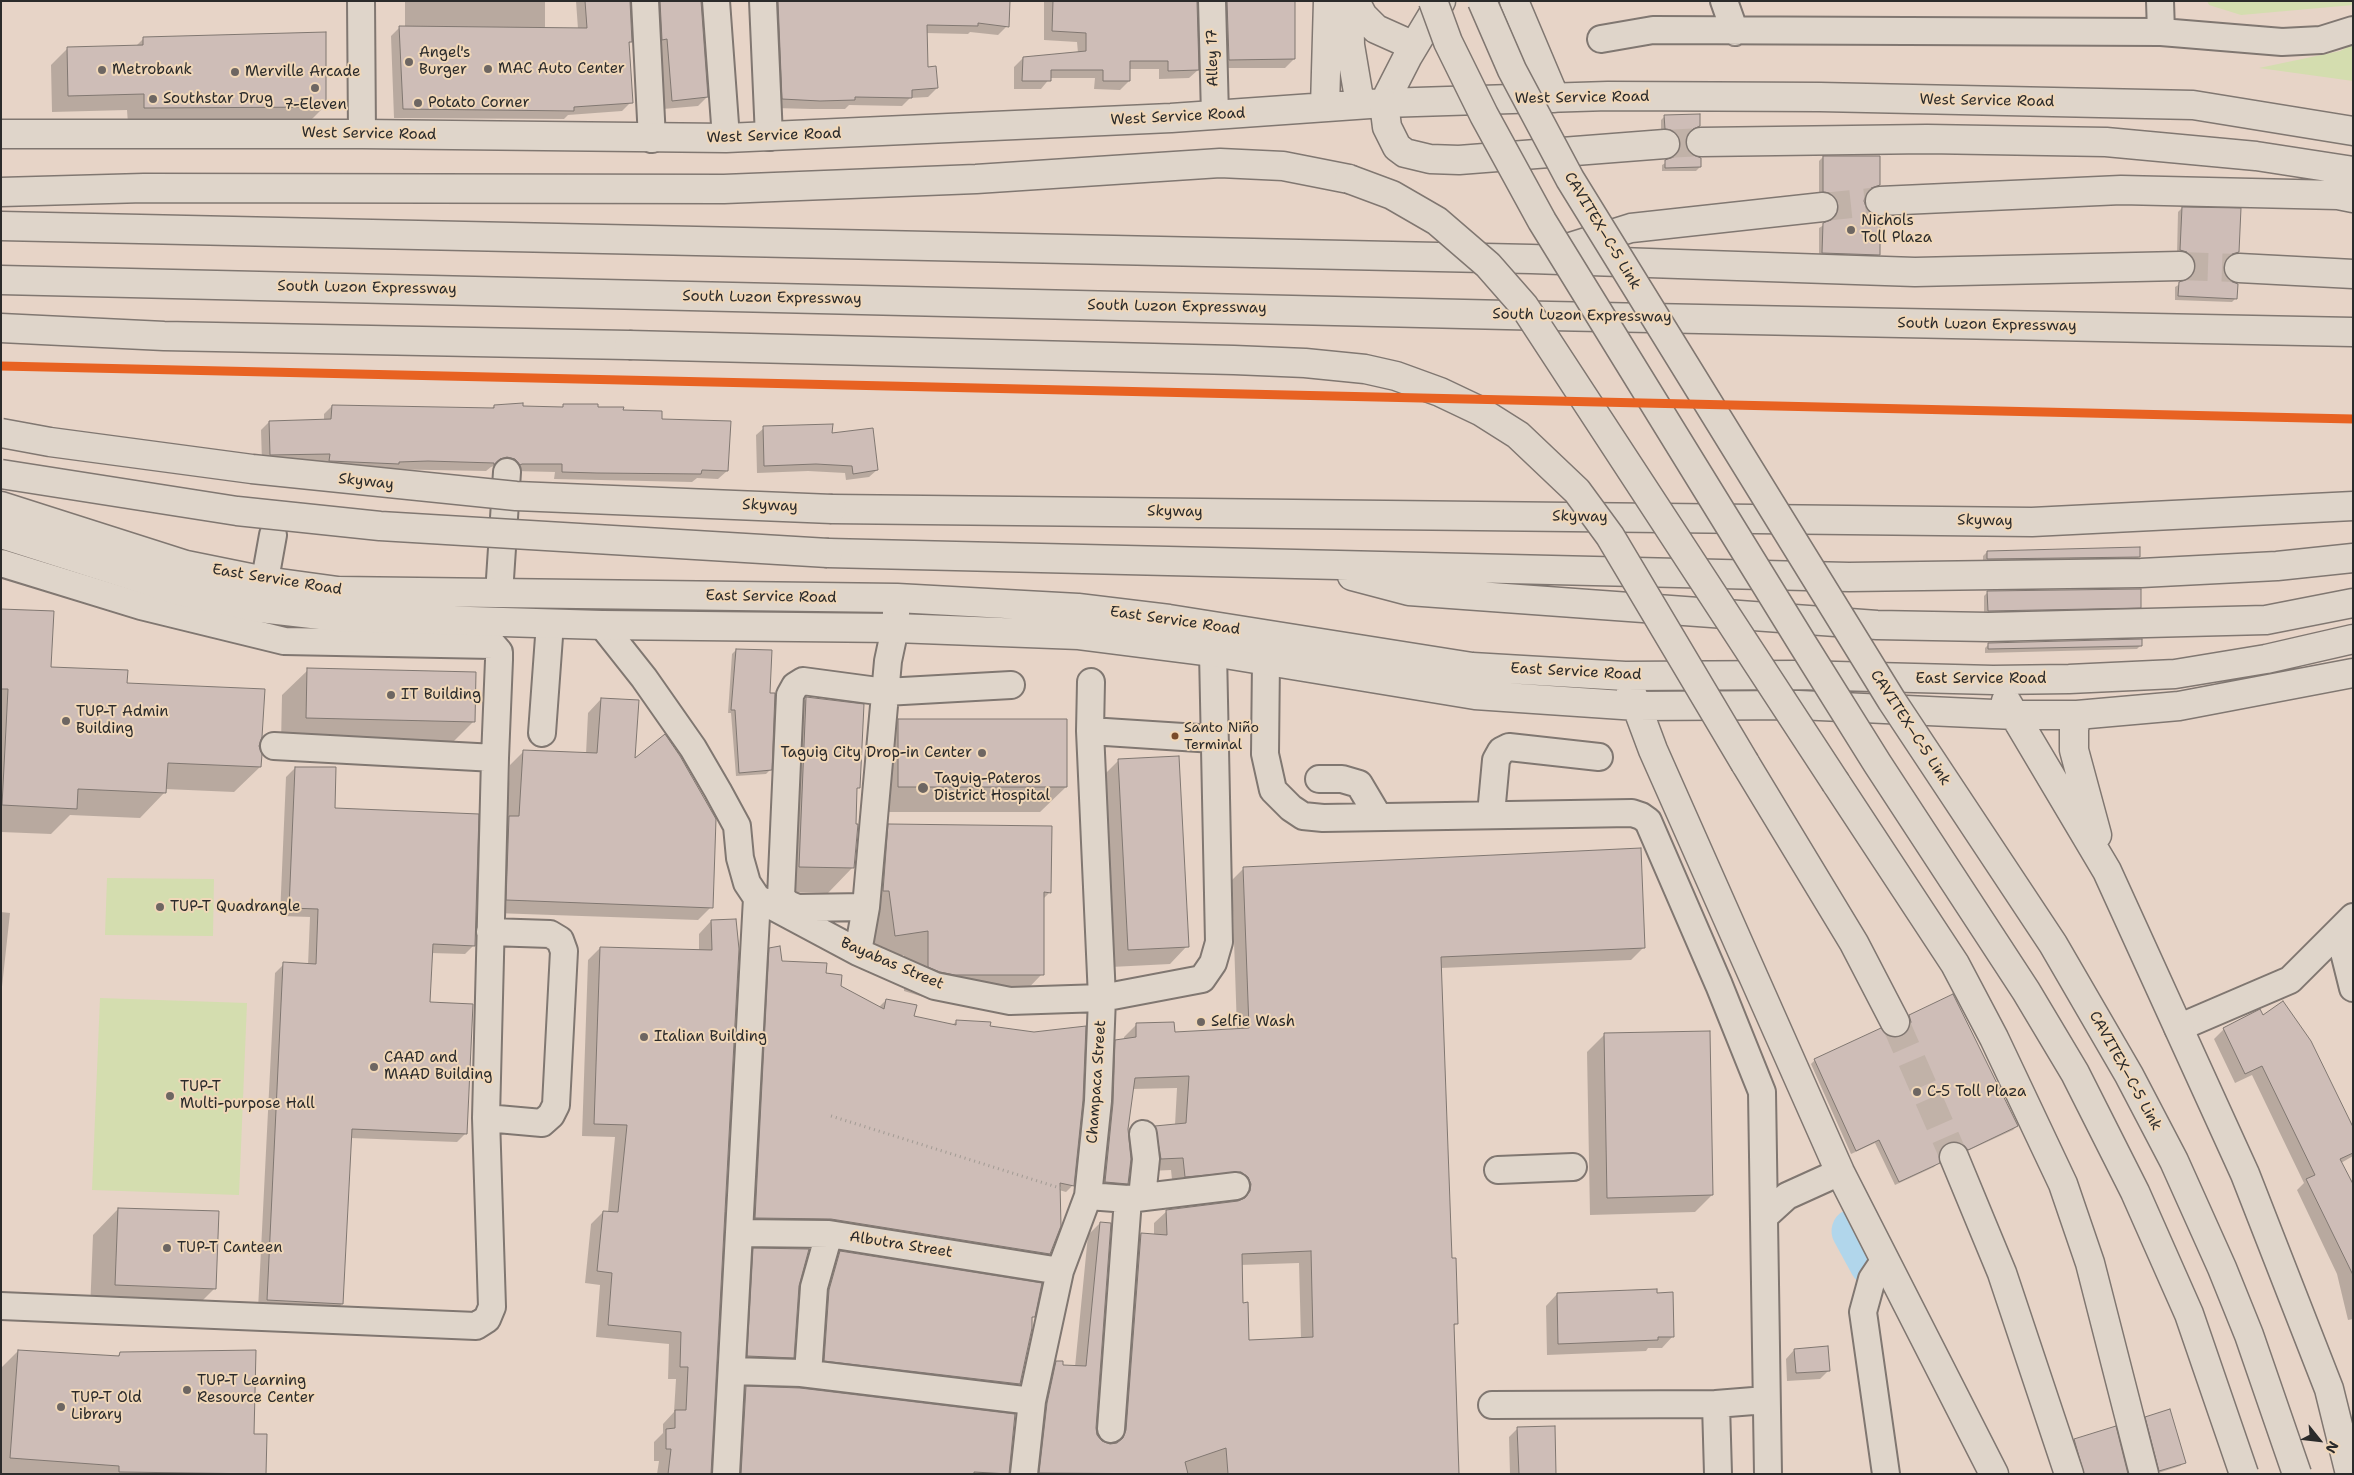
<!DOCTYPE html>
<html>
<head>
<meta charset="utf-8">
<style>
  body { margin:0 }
  #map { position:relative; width:2354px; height:1475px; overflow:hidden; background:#e7d4c7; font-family:"Shantell Sans",sans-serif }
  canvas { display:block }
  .frame { position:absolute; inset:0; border:2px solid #2b2b2b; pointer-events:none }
  .north { position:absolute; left:2294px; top:1415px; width:50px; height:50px; -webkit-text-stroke:4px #f0d7b8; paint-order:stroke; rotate:119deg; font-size:14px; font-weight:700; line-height:20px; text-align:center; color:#2b2b2b }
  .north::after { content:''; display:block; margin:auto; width:18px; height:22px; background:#2b2b2b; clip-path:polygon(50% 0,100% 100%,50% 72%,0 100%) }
</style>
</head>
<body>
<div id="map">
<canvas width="2354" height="1475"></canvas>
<div class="frame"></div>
<div class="north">N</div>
</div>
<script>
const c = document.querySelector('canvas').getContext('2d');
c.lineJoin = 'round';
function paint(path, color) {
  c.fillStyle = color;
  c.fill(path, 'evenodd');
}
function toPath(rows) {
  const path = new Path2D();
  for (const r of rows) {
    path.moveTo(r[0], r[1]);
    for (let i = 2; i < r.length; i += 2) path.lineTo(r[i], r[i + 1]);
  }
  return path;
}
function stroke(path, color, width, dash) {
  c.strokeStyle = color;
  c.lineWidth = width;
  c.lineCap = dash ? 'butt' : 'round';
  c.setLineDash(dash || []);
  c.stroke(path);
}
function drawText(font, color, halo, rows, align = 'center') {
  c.font = font + ' "Shantell Sans",sans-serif';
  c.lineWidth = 4;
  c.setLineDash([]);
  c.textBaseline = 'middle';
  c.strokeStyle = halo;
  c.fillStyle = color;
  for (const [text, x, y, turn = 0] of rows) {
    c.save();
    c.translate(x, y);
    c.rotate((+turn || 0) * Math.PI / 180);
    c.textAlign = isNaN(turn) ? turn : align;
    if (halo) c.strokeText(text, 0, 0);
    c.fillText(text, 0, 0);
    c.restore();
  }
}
paint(toPath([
  [2207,1,2353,1,2353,5,2241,15,2209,5],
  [2353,44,2353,81,2259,68,2340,51],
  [107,878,214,879,213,936,105,935],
  [100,998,247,1003,239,1195,92,1190]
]), '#d4ddaf');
paint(toPath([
  [405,1,545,1,545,29,578,29,576,1,629,1,631,41,628,45,631,102,622,111,568,115,564,119,394,118,391,36,400,27,405,27],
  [649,1,699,1,707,97,698,106,663,109],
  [767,1,1009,1,1007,26,998,35,970,32,968,34,926,33,926,68,937,88,928,97,910,98,902,106,849,105,845,109,811,109,774,108],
  [1044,1,1196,1,1198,70,1189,78,1159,79,1159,69,1129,69,1129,81,1120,90,1094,89,1095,78,1050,78,1041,89,1014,89,1014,67,1023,58,1078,53,1077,42,1044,40],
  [1225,1,1294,1,1294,59,1285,68,1220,68],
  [143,39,325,106,308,123,128,124,127,110,52,112,51,65,68,48,136,46],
  [1665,116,1699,126,1687,132,1684,142,1687,151,1700,167,1696,171,1662,171,1662,165,1674,158,1677,148,1661,132,1661,120],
  [1823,157,1879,185,1875,189,1866,192,1863,201,1879,255,1875,259,1819,257,1819,228,1834,219,1835,210,1819,195,1819,161],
  [2182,208,2238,252,2234,256,2226,258,2222,268,2236,298,2232,302,2175,300,2175,287,2190,278,2192,271,2177,254,2178,212],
  [332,406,491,409,494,406,561,408,564,406,622,412,661,420,727,471,718,479,697,478,692,482,554,479,555,472,513,471,499,465,491,467,486,471,322,468,322,461,262,462,261,430,269,422,324,421,324,414],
  [764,428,831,434,877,470,869,477,846,480,845,473,808,471,757,473,756,435],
  [1987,552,2139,557,2135,561,1983,563,1983,556],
  [1988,592,2140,607,2136,611,1984,615,1984,596],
  [1,610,49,668,126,684,258,746,260,767,234,792,165,789,165,792,140,818,70,815,51,834,1,832],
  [1989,644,2141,645,2137,649,1985,653,1985,648],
  [736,650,769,694,770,770,766,774,736,776,731,713,728,713,732,654],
  [308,670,474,721,448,747,281,743,282,695],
  [807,698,859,787,855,790,853,867,828,893,774,892,781,723],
  [601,699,711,907,698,920,494,913,496,830,507,819,510,765,523,752,586,754,588,713],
  [899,720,1066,787,1040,812,873,812,873,746],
  [1118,761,1187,946,1170,964,1111,967,1101,778],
  [295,768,474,945,465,954,431,953,429,1004,466,1133,457,1142,350,1138,342,1304,333,1313,258,1309,275,973,284,964,308,965,310,917,280,916,286,777],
  [889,826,1050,892,1043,899,1042,974,1018,999,930,999,904,991,904,955,870,960,864,851],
  [1244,868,1644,947,1631,960,1441,968,1451,1260,1457,1323,1453,1327,1458,1474,1029,1474,1044,1375,1056,1362,1062,1366,1075,1367,1088,1235,1100,1223,1095,1428,1096,1436,1101,1442,1110,1445,1114,1444,1128,1247,1141,1234,1154,1236,1154,1223,1167,1211,1238,1202,1239,1197,1173,1189,1171,1170,1149,1171,1144,1140,1156,1127,1175,1125,1177,1088,1132,1089,1126,1129,1127,1183,1115,1196,1093,1194,1103,1053,1116,1041,1124,1040,1124,1037,1137,1024,1173,1033,1237,1030,1232,880],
  [1299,1263,1301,1339,1248,1341,1242,1304,1240,1265],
  [1,912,10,913,1,996],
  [735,920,710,1474,657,1474,659,1461,654,1461,654,1442,663,1433,663,1424,674,1412,676,1379,668,1379,669,1344,596,1337,600,1285,585,1283,591,1224,603,1212,608,1212,615,1137,582,1136,588,960,600,948,699,951,699,934,711,921],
  [770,949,781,963,825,974,840,987,879,1007,886,1000,913,1017,952,1025,957,1021,989,1027,1073,1185,1066,1192,1059,1190,1049,1254,1042,1260,749,1224,763,956],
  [1910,1016,2017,1126,2013,1130,1963,1153,1952,1145,1942,1146,1937,1154,1938,1163,1934,1167,1895,1185,1875,1143,1851,1154,1811,1064,1815,1060,1886,1036,1894,1039,1902,1037,1907,1027,1906,1020],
  [2224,1029,2353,1130,2353,1156,2341,1163,2353,1187,2353,1319,2348,1320,2337,1274,2297,1190,2304,1183,2252,1075,2235,1083,2214,1039],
  [1605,1034,1712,1195,1695,1212,1590,1215,1587,1052],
  [118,1209,215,1288,189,1314,90,1311,93,1235],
  [754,1249,798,1286,793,1357,787,1363,742,1361,748,1255],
  [840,1252,1034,1316,1031,1319,1019,1384,1013,1390,818,1367,823,1297,834,1259],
  [1557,1294,1673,1336,1662,1348,1648,1348,1646,1351,1547,1355,1546,1306],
  [1794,1350,1829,1370,1820,1379,1787,1381,1786,1359],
  [18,1351,116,1357,120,1354,252,1435,265,1474,1,1474,1,1368],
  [746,1388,1008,1474,730,1474,734,1400],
  [2146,1418,2184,1463,2180,1466,2155,1474,2142,1422],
  [1518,1428,1554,1474,1510,1474,1509,1437],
  [2074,1440,2127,1474,2080,1474,2070,1444]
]), '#0003');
stroke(toPath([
  [1854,1231,1872,1264]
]), '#b1d6eb', 45);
const building = toPath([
  [585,1,630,1,632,42,629,42,633,103,574,107,574,111,403,109,399,26,587,28,585,1],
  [660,1,701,1,708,97,672,101,667,39,662,40,660,1],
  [778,1,1010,1,1009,27,978,23,978,26,927,25,928,67,936,66,938,88,912,90,912,98,855,97,855,100,820,101,782,99,778,1],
  [1053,1,1197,1,1199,70,1168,71,1168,61,1130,61,1130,81,1103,81,1103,70,1051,70,1051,81,1022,81,1023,57,1086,51,1086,33,1052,31,1053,1],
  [1227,1,1295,1,1295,59,1229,60,1227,1],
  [326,32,326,107,144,108,144,94,68,96,67,47,143,45,143,37,326,32],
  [1700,114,1700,126,1693,129,1688,134,1685,142,1688,150,1693,155,1701,158,1701,167,1665,168,1665,160,1674,157,1679,150,1681,143,1678,135,1671,130,1665,129,1664,115,1700,114],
  [1823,156,1880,156,1880,185,1871,188,1866,193,1864,201,1867,210,1872,215,1880,217,1880,255,1822,253,1823,223,1833,219,1837,214,1839,206,1835,197,1830,193,1823,192,1823,156],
  [2182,207,2241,208,2239,252,2232,254,2226,259,2223,268,2225,276,2230,281,2238,284,2237,299,2178,296,2179,282,2188,279,2194,273,2196,266,2193,258,2187,252,2180,250,2182,207],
  [523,403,523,406,563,407,563,404,598,404,598,407,624,407,623,410,662,411,662,419,731,421,728,471,702,470,701,474,597,473,562,472,562,464,522,464,520,465,515,459,507,457,500,459,494,465,494,463,428,461,399,462,399,464,329,461,330,454,270,455,269,421,331,419,332,405,494,408,494,405,523,403],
  [833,424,832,433,873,428,878,470,853,474,852,466,816,464,764,466,763,426,833,424],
  [2140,547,2140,557,1987,559,1987,551,2140,547],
  [2141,589,2141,608,1988,611,1987,591,2141,589],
  [1,609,54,611,51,667,128,670,127,683,265,689,262,737,259,746,262,754,261,767,168,763,166,793,78,789,77,809,2,805,8,689,1,689,1,609],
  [2142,639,2142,646,1988,649,1988,643,2142,639],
  [736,649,772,650,770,693,775,693,772,770,739,773,735,710,731,710,736,649],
  [307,668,476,672,475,722,306,718,307,668],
  [806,697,864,704,860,788,857,788,856,824,858,824,854,868,799,867,806,697],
  [601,698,639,700,635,758,665,734,680,756,716,819,713,908,506,900,509,816,519,816,523,750,597,753,601,698],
  [898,719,1067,719,1067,787,898,787,898,719],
  [1179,756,1189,947,1128,950,1118,759,1179,756],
  [295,767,336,767,335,808,479,814,475,946,433,944,430,1002,473,1004,467,1134,352,1129,343,1304,267,1300,283,962,316,964,318,909,289,908,295,767],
  [888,824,1052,826,1051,893,1044,892,1044,975,955,975,940,972,928,967,928,931,895,936,889,891,883,891,888,824],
  [1641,848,1645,948,1441,957,1452,1258,1456,1258,1458,1324,1454,1324,1459,1474,1228,1474,1226,1448,1185,1462,1188,1474,1039,1473,1047,1403,1056,1361,1063,1361,1063,1365,1086,1366,1100,1222,1111,1223,1096,1428,1097,1435,1102,1441,1110,1444,1117,1443,1123,1438,1126,1430,1141,1233,1167,1235,1166,1210,1238,1201,1245,1198,1250,1191,1251,1184,1248,1177,1241,1172,1185,1177,1183,1158,1161,1159,1155,1126,1186,1123,1189,1076,1135,1078,1128,1129,1131,1159,1128,1184,1105,1182,1113,1103,1115,1040,1136,1037,1136,1023,1174,1022,1175,1032,1249,1028,1243,867,1641,848],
  [1311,1251,1313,1337,1249,1340,1248,1302,1243,1303,1242,1254,1311,1251],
  [736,919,739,949,711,1474,668,1474,671,1449,666,1449,666,1429,675,1428,675,1410,686,1410,688,1367,680,1367,681,1332,608,1325,612,1273,597,1271,603,1211,618,1212,627,1125,594,1124,600,947,712,950,711,920,736,919],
  [780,946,782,961,827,963,826,973,842,975,841,986,884,1009,886,999,917,1005,914,1016,956,1025,956,1020,991,1022,990,1026,1034,1032,1086,1026,1083,1100,1074,1186,1060,1183,1061,1226,1050,1254,831,1219,755,1218,769,948,780,946],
  [1953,994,2018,1126,1968,1150,1963,1144,1957,1142,1948,1143,1942,1147,1939,1154,1940,1163,1899,1182,1879,1140,1856,1151,1814,1059,1881,1028,1887,1035,1894,1038,1902,1036,1908,1030,1911,1022,1909,1015,1953,994],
  [2283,1001,2311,1041,2353,1127,2353,1153,2340,1159,2353,1184,2353,1275,2306,1179,2315,1175,2262,1066,2245,1074,2223,1028,2260,1009,2263,1015,2283,1001],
  [1710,1031,1713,1195,1607,1198,1604,1033,1710,1031],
  [118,1208,219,1211,216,1289,115,1285,118,1208],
  [753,1248,809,1249,799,1286,794,1358,747,1356,753,1248],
  [840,1251,1042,1283,1035,1317,1032,1317,1032,1328,1020,1384,824,1361,829,1290,840,1251],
  [1657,1289,1657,1293,1673,1292,1674,1337,1658,1337,1658,1340,1558,1344,1557,1293,1657,1289],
  [1828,1346,1830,1371,1796,1373,1794,1349,1828,1346],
  [18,1350,119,1356,120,1352,256,1350,254,1434,267,1434,266,1474,119,1472,119,1466,10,1458,18,1350],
  [746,1386,800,1388,1015,1414,1009,1474,974,1472,974,1474,741,1474,746,1386],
  [2170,1409,2186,1463,2159,1471,2145,1417,2170,1409],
  [1555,1426,1556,1474,1519,1474,1517,1427,1555,1426],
  [2116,1426,2128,1474,2084,1474,2074,1439,2116,1426]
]);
paint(building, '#cebdb7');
stroke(building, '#807771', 1);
stroke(toPath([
  [1665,144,1701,142],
  [1823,207,1880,201],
  [2180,266,2239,268],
  [1895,1022,1954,1157]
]), '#c1b2a8', 28, [28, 14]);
const minor = toPath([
  [361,1,362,134],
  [645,1,652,139],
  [716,1,726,138],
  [763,1,769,137],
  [1212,1,1215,115],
  [1724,1,1735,32],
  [2160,1,2161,32],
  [1601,39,1653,30,2161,32,2282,42,2321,40,2353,30],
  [1,563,141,606,284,641,493,645,499,652,499,660,495,758,486,1118,492,1307,487,1319,476,1326,1,1306],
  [499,594,507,472],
  [261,602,273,535],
  [602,625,644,678,693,748,718,791,737,826,740,858,747,883,757,898,858,952,935,986,1010,1001,1102,998,1202,979,1213,963,1219,942,1213,652],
  [1270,641,1266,660,1265,754,1273,790,1291,808,1303,816,1323,818,1632,813,1641,816,1648,821,1719,985,1762,1092,1768,1474],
  [1090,731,1214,739],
  [542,733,550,623],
  [274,746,495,758],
  [1319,779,1342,779,1359,784,1378,816],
  [1491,814,1496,760,1501,751,1509,747,1599,757],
  [866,907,797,908,788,904,781,897,790,695,795,686,803,681,885,692,1011,685],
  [2339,932,2353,988],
  [858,952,866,907,888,661,895,628,897,598],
  [2178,1028,2290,980,2353,917],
  [486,1118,542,1123,551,1115,556,1105,564,951,560,940,550,934,490,932],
  [1498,1170,1573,1167],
  [1088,1196,1128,1199,1236,1186],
  [1142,1197,1146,1159,1143,1134],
  [1764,1217,1787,1196,1840,1172],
  [740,1233,829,1234,1060,1271],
  [1884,1261,1872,1279,1863,1312,1886,1474],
  [732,1371,801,1373,1032,1401],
  [808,1374,814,1287,829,1234],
  [1716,1404,1766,1400],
  [1492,1405,1716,1404,1718,1474],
  [1111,1429,1128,1199],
  [726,1474,757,898],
  [1024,1474,1032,1401,1060,1271,1088,1196,1098,1101,1102,998,1090,731,1091,682]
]);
const major = toPath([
  [1349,1,1350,45,1360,104],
  [1355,1,1363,16,1376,29,1414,46],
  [1514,1,1555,98],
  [1384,103,1408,56,1441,1],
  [1325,107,1328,1],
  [1,134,362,134,726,138,1171,118,1384,103,1608,96,1820,97,2193,105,2353,131],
  [1,506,186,565,265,581,338,591,897,598,1078,608,1169,619,1472,667,1625,676,1797,675,1993,680,2069,679,2175,674,2266,659,2353,639],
  [1,534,180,591,260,608,338,617,602,625,895,628,1079,635,1213,652,1475,695,1637,706,1798,705,2015,715,2077,715,2179,706,2353,673],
  [1631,691,1653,750,1840,1172,1994,1474],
  [2006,701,2107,871,2245,1174,2329,1389,2350,1474],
  [2077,715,2074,729,2074,750,2097,835]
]);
const highway = toPath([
  [1384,103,1387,127,1397,147,1405,153,1430,159,1459,160,1665,144],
  [1701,142,1927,139,2106,142,2256,156,2353,171],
  [1,192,144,188,724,189,976,179,1220,163,1283,166,1349,179],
  [1880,201,2121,190,2338,195,2353,198],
  [1,226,1531,259,1915,272,2180,266],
  [1551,253,1631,228,1823,207],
  [2239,268,2353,274],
  [1,280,1550,316,2353,332],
  [1,328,164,336,629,345],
  [832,509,2032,522,2353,506],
  [828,553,1849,577,2141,573,2277,566,2353,558],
  [1352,576,1409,591,1877,625,1988,627,2266,620,2353,603],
  [1745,763,1854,943,1895,1022],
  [1836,783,1955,964,1994,1038,2063,1184,2090,1263,2144,1474],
  [1954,1157,2002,1273,2069,1474]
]);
stroke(minor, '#807771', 30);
stroke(major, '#807771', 31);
stroke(highway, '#807771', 31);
stroke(toPath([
  [831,1116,1063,1189]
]), '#a29b94', 3, [1, 4]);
stroke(minor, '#dfd5ca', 26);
stroke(major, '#dfd5ca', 28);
stroke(highway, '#dfd5ca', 28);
const highwayBridge = toPath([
  [1433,1,1448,42,1484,115,1542,221,1802,643,1877,763,2026,991,2075,1073,2135,1192,2189,1314,2244,1474],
  [1482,1,1512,70,1570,179,1892,701,2053,944,2129,1075,2174,1161,2222,1268,2249,1335,2297,1474],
  [1349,179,1392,195,1437,221,1488,265,1524,306,1836,783],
  [629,345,1234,360,1305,363,1365,369,1396,376,1440,392,1480,411,1518,435,1577,491,1610,536,1745,763],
  [1,433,50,442,252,469,516,496,832,509],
  [1,474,237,511,380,526,828,553]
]);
stroke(highwayBridge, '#807771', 31, []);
stroke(highwayBridge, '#dfd5ca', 28);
stroke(toPath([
  [1,366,2353,419]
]), '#e86222', 9);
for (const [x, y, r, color] of [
  [409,62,5,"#6d6662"],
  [488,69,5,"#6d6662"],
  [102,70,5,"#6d6662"],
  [235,72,5,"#6d6662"],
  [315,88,5,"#6d6662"],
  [153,99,5,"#6d6662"],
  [418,103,5,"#6d6662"],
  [1851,230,5,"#6d6662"],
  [391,695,5,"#6d6662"],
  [66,721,5,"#6d6662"],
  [1175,736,4.5,"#7a4b2a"],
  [982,753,5,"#6d6662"],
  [923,788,6,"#6d6662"],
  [160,907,5,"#6d6662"],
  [1201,1022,5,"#6d6662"],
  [644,1037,5,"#6d6662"],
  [374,1067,5,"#6d6662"],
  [1917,1092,5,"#6d6662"],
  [170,1096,5,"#6d6662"],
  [167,1248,5,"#6d6662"],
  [187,1390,5,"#6d6662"],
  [61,1407,5,"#6d6662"]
]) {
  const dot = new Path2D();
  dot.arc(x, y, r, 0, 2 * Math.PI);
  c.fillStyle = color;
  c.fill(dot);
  stroke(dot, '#f0d7b8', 2);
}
drawText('14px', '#2b2b2b', '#f0d7b8', [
  ["Santo Niño",1184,728],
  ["Terminal",1184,745]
], 'left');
drawText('15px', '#2b2b2b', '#f0d7b8', [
  ["Angel's",419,53],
  ["Burger",419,70],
  ["MAC Auto Center",498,69],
  ["Metrobank",112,70],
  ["Merville Arcade",245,72],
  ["Southstar Drug",163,99],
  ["Potato Corner",428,103],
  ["7-Eleven",315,105,"center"],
  ["Nichols",1861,221],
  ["Toll Plaza",1861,238],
  ["IT Building",401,695],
  ["TUP-T Admin",76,712],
  ["Building",76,729],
  ["Taguig City Drop-in Center",972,753,"right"],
  ["Taguig-Pateros",934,779],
  ["District Hospital",934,796],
  ["TUP-T Quadrangle",170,907],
  ["Selfie Wash",1211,1022],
  ["Italian Building",654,1037],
  ["CAAD and",384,1058],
  ["MAAD Building",384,1075],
  ["TUP-T",180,1087],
  ["Multi-purpose Hall",180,1104],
  ["C-5 Toll Plaza",1927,1092],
  ["TUP-T Canteen",177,1248],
  ["TUP-T Learning",197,1381],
  ["Resource Center",197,1398],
  ["TUP-T Old",71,1398],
  ["Library",71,1415]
], 'left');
drawText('15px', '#2b2b2b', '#f0d7b8', [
  ["Alley 17",1213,58,-91],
  ["West Service Road",1582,98,-1],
  ["West Service Road",1987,101,1],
  ["West Service Road",1178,117,-3],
  ["West Service Road",369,134,1],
  ["West Service Road",774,136,-2],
  ["CAVITEX–C-5 Link",1602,231,59],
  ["South Luzon Expressway",367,288,1],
  ["South Luzon Expressway",772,298,1],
  ["South Luzon Expressway",1177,307,1],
  ["South Luzon Expressway",1582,316,1],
  ["South Luzon Expressway",1987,325,1],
  ["Skyway",366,482,6],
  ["Skyway",770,506,2],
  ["Skyway",1175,512,1],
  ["Skyway",1580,517,1],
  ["Skyway",1985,521,1],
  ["East Service Road",277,580,9],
  ["East Service Road",771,597,1],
  ["East Service Road",1175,621,8],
  ["East Service Road",1576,672,3],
  ["East Service Road",1981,679],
  ["CAVITEX–C-5 Link",1910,728,57],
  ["Bayabas Street",892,964,23],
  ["CAVITEX–C-5 Link",2125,1071,61],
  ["Champaca Street",1097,1082,-86],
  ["Albutra Street",901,1245,9]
]);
</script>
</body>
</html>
